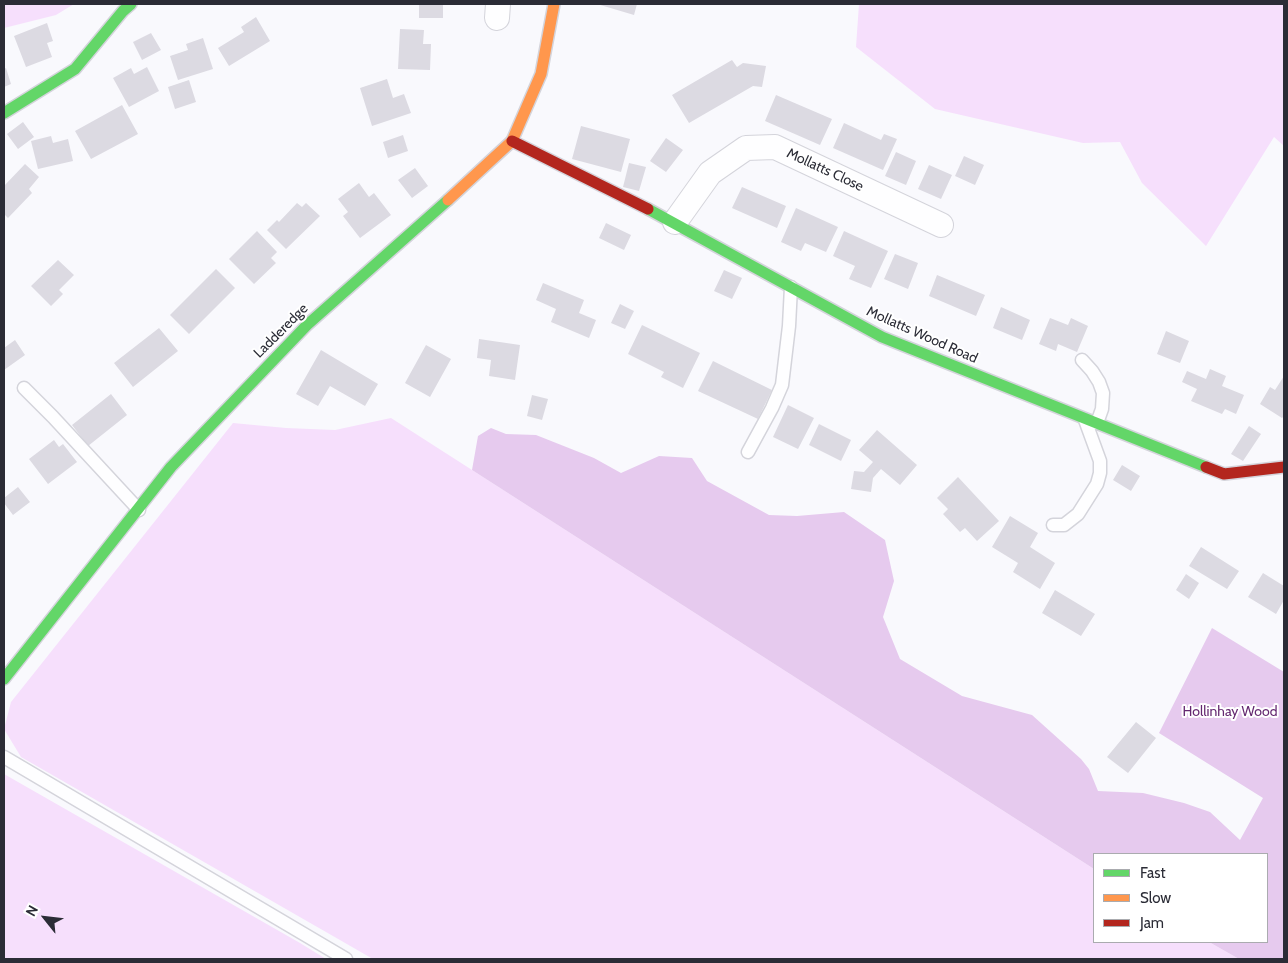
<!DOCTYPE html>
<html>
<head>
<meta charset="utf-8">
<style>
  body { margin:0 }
  #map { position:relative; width:1288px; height:963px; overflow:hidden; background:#f9f9fd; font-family:Cabin,sans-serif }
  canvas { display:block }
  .frame { position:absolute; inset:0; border:5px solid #2b2c36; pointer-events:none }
  .legend { position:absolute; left:1093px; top:853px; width:175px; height:90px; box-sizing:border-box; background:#fff; border:1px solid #aaabaf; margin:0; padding:6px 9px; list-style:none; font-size:15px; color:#2b2c36 }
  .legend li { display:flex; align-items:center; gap:10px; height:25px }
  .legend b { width:25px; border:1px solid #aaabaf }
  .north { position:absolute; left:20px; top:893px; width:50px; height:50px; -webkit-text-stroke:4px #fff; paint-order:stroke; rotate:299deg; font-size:14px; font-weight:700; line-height:20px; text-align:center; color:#2b2c36 }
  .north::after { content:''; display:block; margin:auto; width:18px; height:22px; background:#2b2c36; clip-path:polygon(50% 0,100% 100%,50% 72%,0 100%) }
</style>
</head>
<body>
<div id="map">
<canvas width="1288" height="963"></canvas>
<div class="frame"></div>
<ul class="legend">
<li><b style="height:6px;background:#63d668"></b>Fast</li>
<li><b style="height:6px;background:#ff974d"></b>Slow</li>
<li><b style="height:6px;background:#b3261e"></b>Jam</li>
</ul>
<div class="north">N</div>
</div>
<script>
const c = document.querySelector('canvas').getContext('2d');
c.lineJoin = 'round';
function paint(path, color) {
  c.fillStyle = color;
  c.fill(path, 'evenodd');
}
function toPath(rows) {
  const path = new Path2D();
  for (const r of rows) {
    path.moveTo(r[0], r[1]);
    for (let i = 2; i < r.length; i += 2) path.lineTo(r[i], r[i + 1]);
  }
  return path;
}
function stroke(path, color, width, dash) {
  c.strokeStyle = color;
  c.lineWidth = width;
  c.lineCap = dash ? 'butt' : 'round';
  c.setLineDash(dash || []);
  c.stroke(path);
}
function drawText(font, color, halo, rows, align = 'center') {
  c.font = font + ' Cabin,sans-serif';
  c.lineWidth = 4;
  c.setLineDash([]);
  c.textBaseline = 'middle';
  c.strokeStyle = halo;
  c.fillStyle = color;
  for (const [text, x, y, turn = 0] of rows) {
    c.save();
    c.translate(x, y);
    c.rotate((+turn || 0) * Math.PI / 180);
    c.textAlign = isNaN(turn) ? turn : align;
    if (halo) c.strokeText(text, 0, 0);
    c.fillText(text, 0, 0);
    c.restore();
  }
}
paint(toPath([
  [4,4,74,4,56,15,4,28],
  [859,4,1284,4,1284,146,1274,137,1206,246,1142,183,1120,142,1083,143,935,109,856,47],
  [391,418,1094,869,1094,942,1209,942,1239,959,373,959,21,757,4,729,11,702,233,423,286,428,335,430],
  [4,774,300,943,326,959,4,959]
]), '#f6dffc');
paint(toPath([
  [491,428,506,434,536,435,594,458,621,473,659,456,692,458,707,481,769,515,797,516,844,512,885,540,894,581,883,617,900,659,962,696,1032,715,1081,759,1089,769,1098,791,1143,793,1184,803,1210,812,1240,840,1263,798,1159,733,1212,628,1284,672,1284,959,1239,959,1209,942,1267,942,1267,854,1094,854,1094,869,472,470,478,436]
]), '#e6caee');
paint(toPath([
  [419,4,443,4,443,18,419,18],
  [597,4,637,4,634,15],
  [256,17,270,41,229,66,218,48,244,32,241,27],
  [47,23,53,41,47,43,52,57,26,67,14,36],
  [400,29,424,30,423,44,431,44,430,70,398,69],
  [151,33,161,50,142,60,133,42],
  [203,38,213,69,178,80,170,56,188,50,186,44],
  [732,60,737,67,743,63,766,66,762,87,753,86,689,123,672,95],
  [147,67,159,91,129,107,113,78,131,68,134,74],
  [6,68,11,84,4,87,4,69],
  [387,79,393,98,404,94,411,113,372,126,360,88],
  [189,80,196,102,175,109,168,87],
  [776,95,832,119,820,145,765,121],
  [122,105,138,134,91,159,75,131],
  [23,122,34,137,18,149,7,134],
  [844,123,881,140,884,134,897,139,883,170,833,148],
  [581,126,630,139,621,172,572,159],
  [403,135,408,151,388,158,383,142],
  [51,136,53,143,68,139,73,161,38,169,31,141],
  [666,138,683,150,666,172,650,161],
  [896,152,916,161,906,185,885,176],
  [964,156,984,165,975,185,955,176],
  [629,163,646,167,639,191,623,187],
  [25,164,39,177,29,189,32,193,8,218,4,214,4,186],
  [929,165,952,175,941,199,918,189],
  [415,168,428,186,412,198,398,180],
  [359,183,369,197,374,193,391,215,360,238,343,216,348,212,338,199],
  [742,187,786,206,777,228,732,208],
  [297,203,302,207,306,203,320,216,286,249,267,230,277,220,279,222],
  [796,208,838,227,826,252,805,243,801,251,781,242],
  [606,223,631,235,624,250,599,238],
  [257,231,277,252,271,258,276,263,254,284,229,259],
  [844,231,888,251,871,288,849,279,855,266,833,256],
  [895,254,918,263,908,289,884,279],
  [58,260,74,275,59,290,63,294,51,306,31,286],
  [216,269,235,288,189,334,170,315],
  [724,270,742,278,732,299,714,291],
  [937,275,985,295,976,316,929,296],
  [543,283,584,300,579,313,596,320,589,338,551,322,556,309,536,300],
  [620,304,634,311,625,329,611,323],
  [1001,307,1030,320,1022,340,993,328],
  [1050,318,1068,325,1071,318,1088,326,1077,352,1058,344,1056,351,1039,344],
  [642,325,700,353,683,388,661,377,664,372,628,354],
  [159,328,178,351,133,387,114,363],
  [1166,331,1189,341,1180,363,1157,354],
  [479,339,520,345,515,380,489,376,491,360,477,358],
  [15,340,25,355,4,370,4,348],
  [426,345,451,359,430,397,405,383],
  [321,350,378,384,365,406,330,386,318,406,296,394],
  [713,361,772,390,758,419,698,391],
  [1210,369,1226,376,1222,386,1244,395,1236,414,1225,409,1222,414,1191,401,1197,389,1182,382,1187,371,1206,379],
  [1284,376,1284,416,1282,418,1260,404,1270,387,1275,390],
  [111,394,127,415,88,446,72,425],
  [532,395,548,399,542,420,527,416],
  [788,405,814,418,798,449,773,437],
  [819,424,851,440,841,461,809,445],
  [1249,426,1261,434,1243,461,1231,454],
  [877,430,917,465,900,485,881,469,873,478,871,492,851,489,854,471,864,472,873,462,859,450],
  [54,440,59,447,63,444,77,462,48,484,29,459],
  [1122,465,1140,476,1131,491,1113,480],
  [958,477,999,521,977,541,965,528,960,532,943,514,948,509,937,498],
  [18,487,30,502,13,515,4,503,4,498],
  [1010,516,1038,533,1030,547,1055,563,1040,589,1013,572,1018,563,992,547],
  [1201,547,1239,571,1227,589,1189,566],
  [1263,573,1284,586,1284,600,1276,614,1248,597],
  [1186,574,1199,583,1189,599,1176,590],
  [1055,590,1095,614,1081,636,1042,613],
  [1136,722,1156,738,1128,773,1107,757]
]), '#dcdae2');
const lane = toPath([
  [1082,360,1092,371,1099,382,1103,393,1102,409,1097,423],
  [24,388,53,417,139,510],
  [748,452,772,408,782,385,789,326,791,287],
  [1053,525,1064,525,1078,514,1097,484,1100,473,1100,461,1085,420],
  [4,757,346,959]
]);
const street = toPath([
  [497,18,498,4],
  [675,222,710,173,746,148,775,147,941,225]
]);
const fast = toPath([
  [4,113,75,69,123,11,131,4],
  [648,209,882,337,1206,467],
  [4,679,171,467,307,325,448,200]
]);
const slow = toPath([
  [448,200,512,141,541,74,554,4]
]);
const jam = toPath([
  [512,141,648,209],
  [1206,467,1224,474,1284,467]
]);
stroke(lane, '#d4d4db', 15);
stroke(street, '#d4d4db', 26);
stroke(fast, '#d4d4db', 14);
stroke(slow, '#d4d4db', 14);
stroke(jam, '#d4d4db', 14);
stroke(lane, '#fefeff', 12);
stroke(street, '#fefeff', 24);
stroke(fast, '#63d668', 11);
stroke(slow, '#ff974d', 11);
stroke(jam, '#b3261e', 11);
drawText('14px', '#2b2c36', '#fff', [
  ["Mollatts Close",825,170,25],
  ["Ladderedge",281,331,-45],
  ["Mollatts Wood Road",922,335,24]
]);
drawText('14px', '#642870', '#fff', [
  ["Hollinhay Wood",1230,712]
]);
</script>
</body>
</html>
